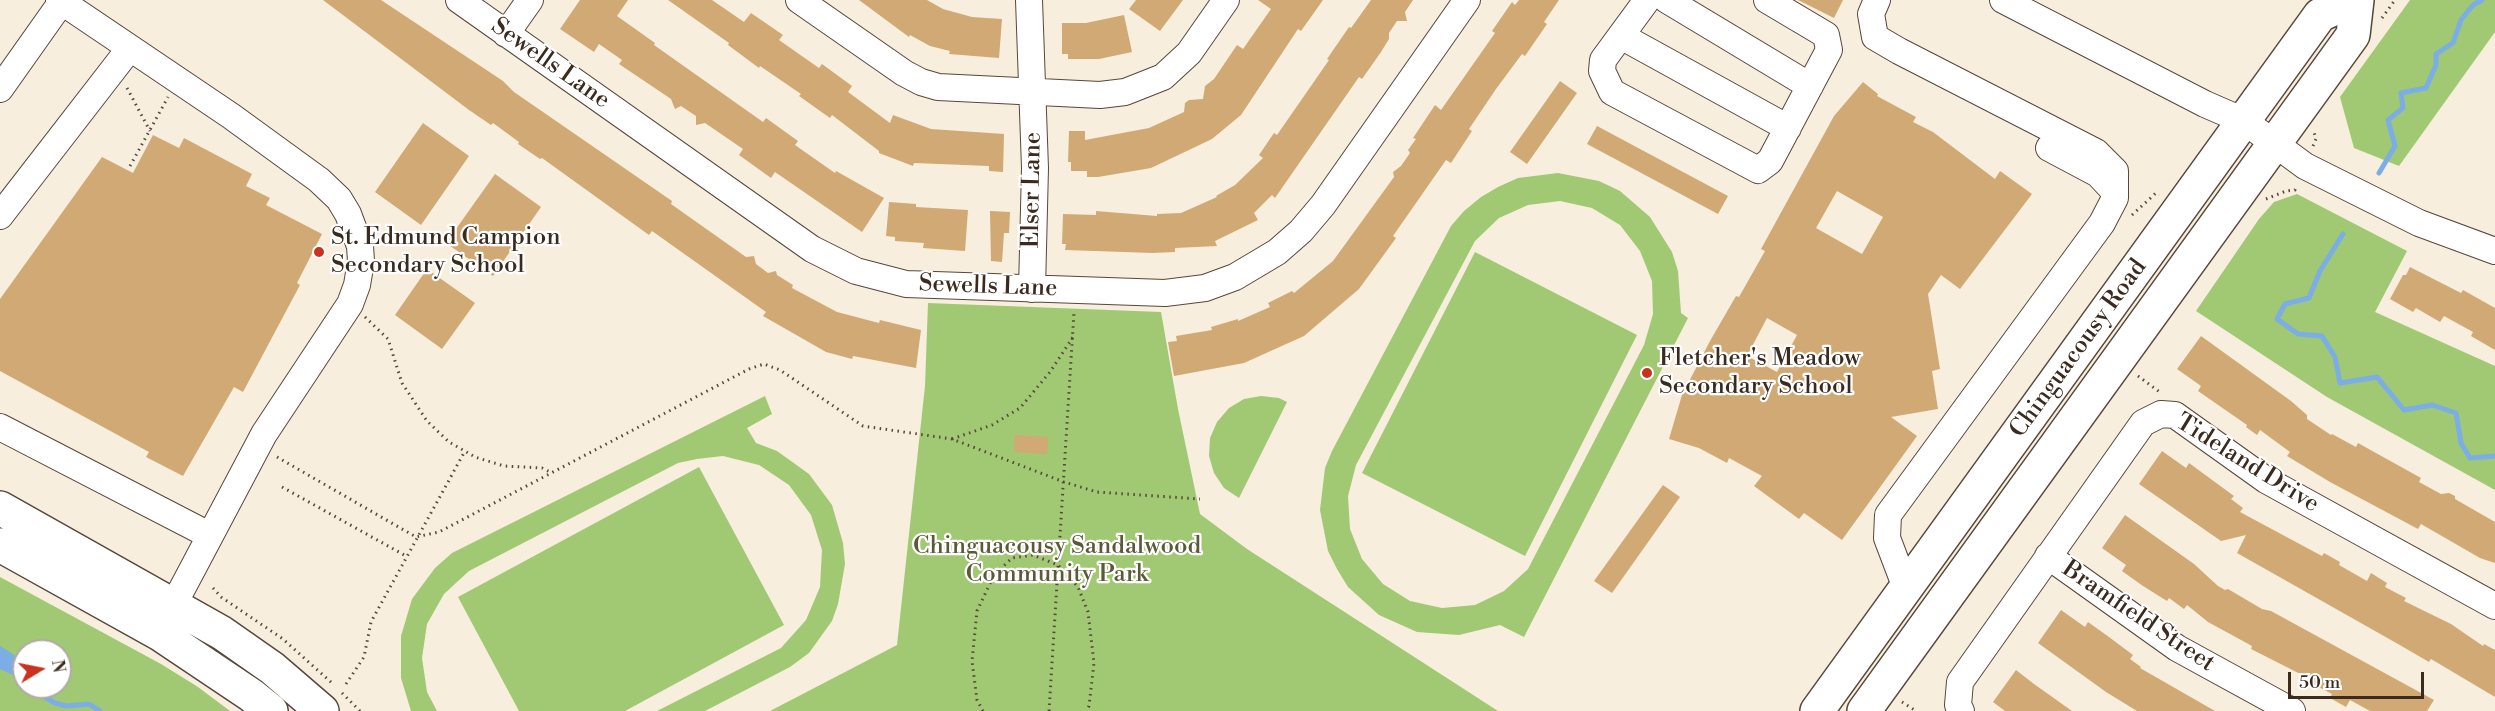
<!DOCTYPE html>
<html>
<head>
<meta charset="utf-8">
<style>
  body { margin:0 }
  #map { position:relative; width:2495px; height:711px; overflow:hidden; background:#f8eede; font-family:"Libre Bodoni",serif }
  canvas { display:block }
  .north { position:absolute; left:12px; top:639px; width:60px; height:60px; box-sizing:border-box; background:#fff; border:2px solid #b1aaa5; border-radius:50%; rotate:80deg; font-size:16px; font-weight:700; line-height:24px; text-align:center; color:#3b2a1e }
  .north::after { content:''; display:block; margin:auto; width:21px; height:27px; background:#c8321e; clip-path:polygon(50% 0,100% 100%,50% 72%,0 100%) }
  .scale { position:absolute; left:2288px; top:672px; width:136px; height:27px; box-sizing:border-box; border:3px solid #3b2a1e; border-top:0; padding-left:8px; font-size:18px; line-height:21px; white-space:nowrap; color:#3b2a1e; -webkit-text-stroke:4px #fff; paint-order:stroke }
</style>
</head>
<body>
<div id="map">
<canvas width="2495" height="711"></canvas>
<div class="north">N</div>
<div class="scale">50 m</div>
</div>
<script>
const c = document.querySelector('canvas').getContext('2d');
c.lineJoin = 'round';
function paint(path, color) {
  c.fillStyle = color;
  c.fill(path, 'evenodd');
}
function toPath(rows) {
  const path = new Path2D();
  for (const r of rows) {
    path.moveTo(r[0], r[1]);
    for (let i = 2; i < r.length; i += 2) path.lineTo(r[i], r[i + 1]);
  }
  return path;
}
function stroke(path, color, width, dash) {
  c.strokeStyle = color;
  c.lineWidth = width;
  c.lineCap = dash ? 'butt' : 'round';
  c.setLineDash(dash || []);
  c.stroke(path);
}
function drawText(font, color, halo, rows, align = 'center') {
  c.font = font + ' "Libre Bodoni",serif';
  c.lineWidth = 4.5;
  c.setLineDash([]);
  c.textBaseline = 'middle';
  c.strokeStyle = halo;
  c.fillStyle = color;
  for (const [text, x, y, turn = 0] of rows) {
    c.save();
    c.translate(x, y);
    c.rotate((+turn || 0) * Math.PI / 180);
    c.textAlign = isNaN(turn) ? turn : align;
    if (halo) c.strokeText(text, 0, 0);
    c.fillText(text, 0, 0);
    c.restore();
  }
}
paint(toPath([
  [2410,0,2495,0,2495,32,2399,166,2354,148,2340,97],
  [1558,173,1599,181,1620,191,1650,217,1672,252,1678,271,1681,313,1688,318,1524,637,1500,625,1459,635,1417,632,1379,615,1348,587,1337,569,1328,551,1320,510,1325,468,1332,451,1451,226,1464,211,1481,197,1498,187,1518,178],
  [1560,201,1592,208,1620,225,1640,251,1652,281,1653,314,1644,345,1528,569,1504,591,1475,605,1442,608,1410,601,1383,584,1362,559,1350,529,1348,496,1356,465,1475,241,1499,218,1528,205],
  [2297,194,2407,251,2375,312,2495,366,2495,490,2327,397,2196,311,2259,219,2274,202],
  [1475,252,1637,335,1525,556,1362,473],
  [928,303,1161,312,1178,409,1200,514,1247,549,1498,711,770,711,897,645,925,386],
  [765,396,772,414,747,428,756,443,777,451,809,474,832,505,843,543,845,564,838,604,832,621,809,653,790,667,705,711,657,711,781,648,806,620,820,587,822,550,811,515,789,485,759,465,723,456,697,459,678,463,469,571,444,594,427,624,422,658,427,692,437,711,411,711,401,678,401,636,412,599,435,568,452,553],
  [1261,396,1279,398,1287,402,1239,498,1224,488,1214,473,1209,456,1210,438,1217,422,1229,408,1244,399],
  [699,467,784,625,625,711,519,711,458,597],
  [0,577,161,664,198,687,230,711,0,711],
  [24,651,60,651,60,687,24,687]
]), '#a1c873');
paint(toPath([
  [0,646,22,660,24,670,21,674,15,676,0,669]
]), '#7bade7');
stroke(toPath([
  [2379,173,2395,146,2388,120,2403,108,2401,93,2426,88,2436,65,2436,54,2453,43,2461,20,2473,5,2482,0],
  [2343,234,2320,271,2309,298,2285,304,2277,319,2298,334,2322,336,2335,357,2340,383,2377,377,2404,410,2432,405,2456,413,2461,443,2470,458,2495,456],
  [41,687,45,697,55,703,66,706,89,704,100,711]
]), '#7bade7', 5);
paint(toPath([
  [323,0,381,0,503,81,514,92,672,201,671,204,746,257,754,256,756,264,768,273,776,271,777,275,793,285,792,288,837,312,879,323,880,320,921,330,916,368,853,356,852,359,826,352,763,316,766,312,652,231,649,235,542,158,540,159,518,144,519,142,493,123,491,125,469,110],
  [580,0,628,0,617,16,655,43,654,45,763,122,766,118,798,141,795,145,835,173,836,171,884,198,862,232,775,172,771,178,739,155,743,149,705,123,696,125,696,116,681,106,675,109,671,99,619,64,622,60,599,44,594,52,560,29],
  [668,0,712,0,744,22,751,13,783,35,779,40,819,68,822,64,852,86,848,92,890,123,893,115,931,129,1004,134,1003,172,989,171,989,166,914,163,913,166,879,153,879,151,832,115,830,118,799,96,801,94,760,66,759,68,728,45,729,43],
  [859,0,927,0,943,9,972,17,1002,19,999,58,949,54,950,51,930,46,910,35,909,37],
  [1136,0,1183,0,1160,31,1129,9],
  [1258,0,1323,0,1301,31,1298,29,1241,115,1212,139,1151,168,1098,177,1087,177,1087,171,1071,171,1071,162,1068,162,1069,131,1085,131,1085,140,1149,128,1184,112,1185,103,1189,100,1203,99,1205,86,1214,79,1237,45,1243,49,1271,9],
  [1371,0,1413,0,1405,12,1407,21,1397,21,1389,33,1389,39,1381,52,1362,79,1359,77,1275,198,1272,195,1254,213,1258,220,1215,241,1217,246,1175,248,1175,252,1153,253,1065,250,1066,244,1062,244,1063,214,1096,215,1096,211,1157,216,1157,214,1181,213,1217,197,1216,196,1235,185,1263,158,1259,155,1274,133,1277,135,1329,60,1327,59,1349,27,1351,28],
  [1519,0,1559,0,1544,22,1547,24,1525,56,1522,54,1496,89,1469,129,1472,131,1451,163,1446,160,1393,236,1396,238,1359,289,1304,336,1244,363,1174,376,1168,342,1177,341,1176,336,1212,330,1211,327,1238,319,1238,321,1270,307,1268,303,1292,291,1294,293,1333,261,1394,177,1393,172,1401,166,1410,153,1408,150,1416,139,1413,138,1435,105,1441,110,1495,33,1492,31,1512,2,1515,5],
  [1798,0,1843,0,1834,18],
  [1124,15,1132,52,1099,59,1068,59,1068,54,1062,54,1062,23,1086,23],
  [1560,81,1577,93,1527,164,1510,152],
  [1863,82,1878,94,1877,96,1916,117,1913,122,1933,132,1995,179,2000,171,2032,194,1960,289,1941,275,1928,294,1940,369,1932,371,1938,409,1891,417,1917,436,1842,540,1804,513,1799,519,1754,486,1762,476,1729,458,1727,463,1699,448,1669,439,1682,395,1710,341,1736,296,1739,297,1765,251,1761,249,1834,116],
  [1837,191,1883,217,1862,254,1816,228],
  [1767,318,1797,335,1777,372,1747,356],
  [423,123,469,156,421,225,375,192],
  [1597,126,1728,196,1718,214,1587,144],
  [153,135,179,148,184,138,252,174,246,186,270,198,266,205,322,234,297,283,300,285,243,392,234,387,183,476,146,457,149,452,0,371,0,299,102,157,133,173],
  [495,174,541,207,493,276,446,243],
  [889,202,916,204,916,207,968,210,965,251,923,248,924,243,895,241,895,237,886,236],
  [990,211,1010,212,1009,233,1004,233,1002,262,991,261],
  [2410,267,2461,293,2463,290,2495,308,2495,350,2471,336,2473,332,2444,316,2440,322,2416,308,2413,312,2390,299,2403,275,2406,275],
  [427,269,475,303,442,349,395,315],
  [2201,336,2291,401,2307,415,2307,419,2331,435,2332,434,2356,447,2358,443,2421,478,2419,482,2441,494,2449,493,2455,496,2455,499,2495,522,2495,563,2480,558,2421,524,2418,529,2330,482,2287,456,2290,452,2260,430,2257,435,2246,427,2247,425,2198,391,2201,386,2177,369],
  [1015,435,1048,437,1047,454,1014,452],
  [2162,451,2186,468,2189,463,2234,496,2231,499,2243,508,2240,512,2322,556,2324,553,2340,562,2339,565,2367,581,2371,573,2387,583,2385,587,2406,598,2404,601,2451,624,2483,646,2484,644,2495,650,2495,697,2431,659,2429,662,2398,644,2237,553,2246,535,2221,541,2139,484],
  [1663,485,1680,497,1612,593,1594,581],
  [2125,515,2194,564,2218,586,2225,590,2228,589,2262,609,2271,611,2434,700,2427,711,2370,711,2350,700,2346,707,2330,698,2332,694,2311,683,2312,680,2251,649,2252,646,2208,622,2187,605,2184,609,2169,598,2167,601,2143,586,2122,571,2126,565,2102,548],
  [2061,610,2085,627,2088,622,2109,637,2133,655,2130,659,2141,667,2140,668,2215,711,2137,711,2106,692,2038,643],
  [2016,670,2034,684,2072,711,2005,711,1993,702]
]), '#d1a974');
const minor = toPath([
  [59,0,231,116,319,180,339,199,348,214,360,246,361,261,357,285,350,304,264,434,174,604],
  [459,0,812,249,856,271,906,284,1165,293,1205,288,1235,277,1277,252,1301,231,1323,205,1467,0],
  [799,0,904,73,921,82,938,87,1100,95,1125,92,1163,77,1189,53,1226,0],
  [1029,0,1035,168,1032,289],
  [1647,0,1603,60,1602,71,1612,92,1758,170,1770,161,1829,50,1826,35,1767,0],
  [1667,0,1810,86],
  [1877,0,1871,14,1875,37,1899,51,2096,152,2115,171,2115,198,2102,223,1888,515,1887,538,1906,588],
  [2003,0,2205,104,2244,121,2305,166,2419,223,2495,251],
  [506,34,530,0],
  [1621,36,1788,128],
  [0,89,63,0],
  [2049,148,2098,174,2113,190],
  [0,216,130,48],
  [0,427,209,535],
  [2048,556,2177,648,2292,711],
  [1961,711,1958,705,1960,682,2143,423,2161,414,2175,415,2266,480,2495,606]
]);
const major = toPath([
  [0,508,222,633,272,668,322,711],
  [0,545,160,634,251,695,271,711],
  [1817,711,2320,15,2353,0],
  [1864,711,2353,35,2357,0]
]);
stroke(minor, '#57473b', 28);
stroke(major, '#57473b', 36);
stroke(toPath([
  [2382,18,2395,0],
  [127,88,150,131],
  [2313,146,2316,139,2314,132],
  [130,166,168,97],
  [2266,199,2286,191,2295,190,2297,185],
  [2132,215,2156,193,2159,195],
  [365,317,388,339,402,383,427,421,449,442,475,457,504,466,542,468,552,473],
  [2138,376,2161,393],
  [952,439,992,425,1020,408,1050,372,1073,337],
  [277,457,416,537,439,532,749,369,764,364,780,370,863,426,952,439,1064,482,1097,492,1200,499],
  [282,487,406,556],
  [213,588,221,597,283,639,333,684],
  [346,684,364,657,371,622,465,451],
  [342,693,360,711],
  [1902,702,1916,711],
  [983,711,977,700,972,661,977,611,994,575,1012,558,1033,555,1058,565,1078,587,1088,612,1094,663,1089,706,1086,711],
  [1049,711,1074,312]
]), '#57473b', 3, [1.5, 4.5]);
stroke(minor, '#fff', 26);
stroke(major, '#fff', 33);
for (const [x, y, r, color] of [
  [319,252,6,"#c8321e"],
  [1647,373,6,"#c8321e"]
]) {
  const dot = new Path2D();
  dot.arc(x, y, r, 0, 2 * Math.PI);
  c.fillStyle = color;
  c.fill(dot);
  stroke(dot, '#fff', 2);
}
drawText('24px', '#3b2a1e', '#fff', [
  ["Sewells Lane",550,64,35],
  ["Elser Lane",1033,190,-89],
  ["Sewells Lane",988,287,2],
  ["Chinguacousy Road",2079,349,-54],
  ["Tideland Drive",2247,464,32],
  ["Bramfield Street",2138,617,34]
]);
drawText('24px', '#3b2a1e', '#fff', [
  ["St. Edmund Campion",331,238],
  ["Secondary School",331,266],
  ["Fletcher's Meadow",1659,359],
  ["Secondary School",1659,387]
], 'left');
drawText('24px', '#5a5938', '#fff', [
  ["Chinguacousy Sandalwood",1057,547],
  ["Community Park",1057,575]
]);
</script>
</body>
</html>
